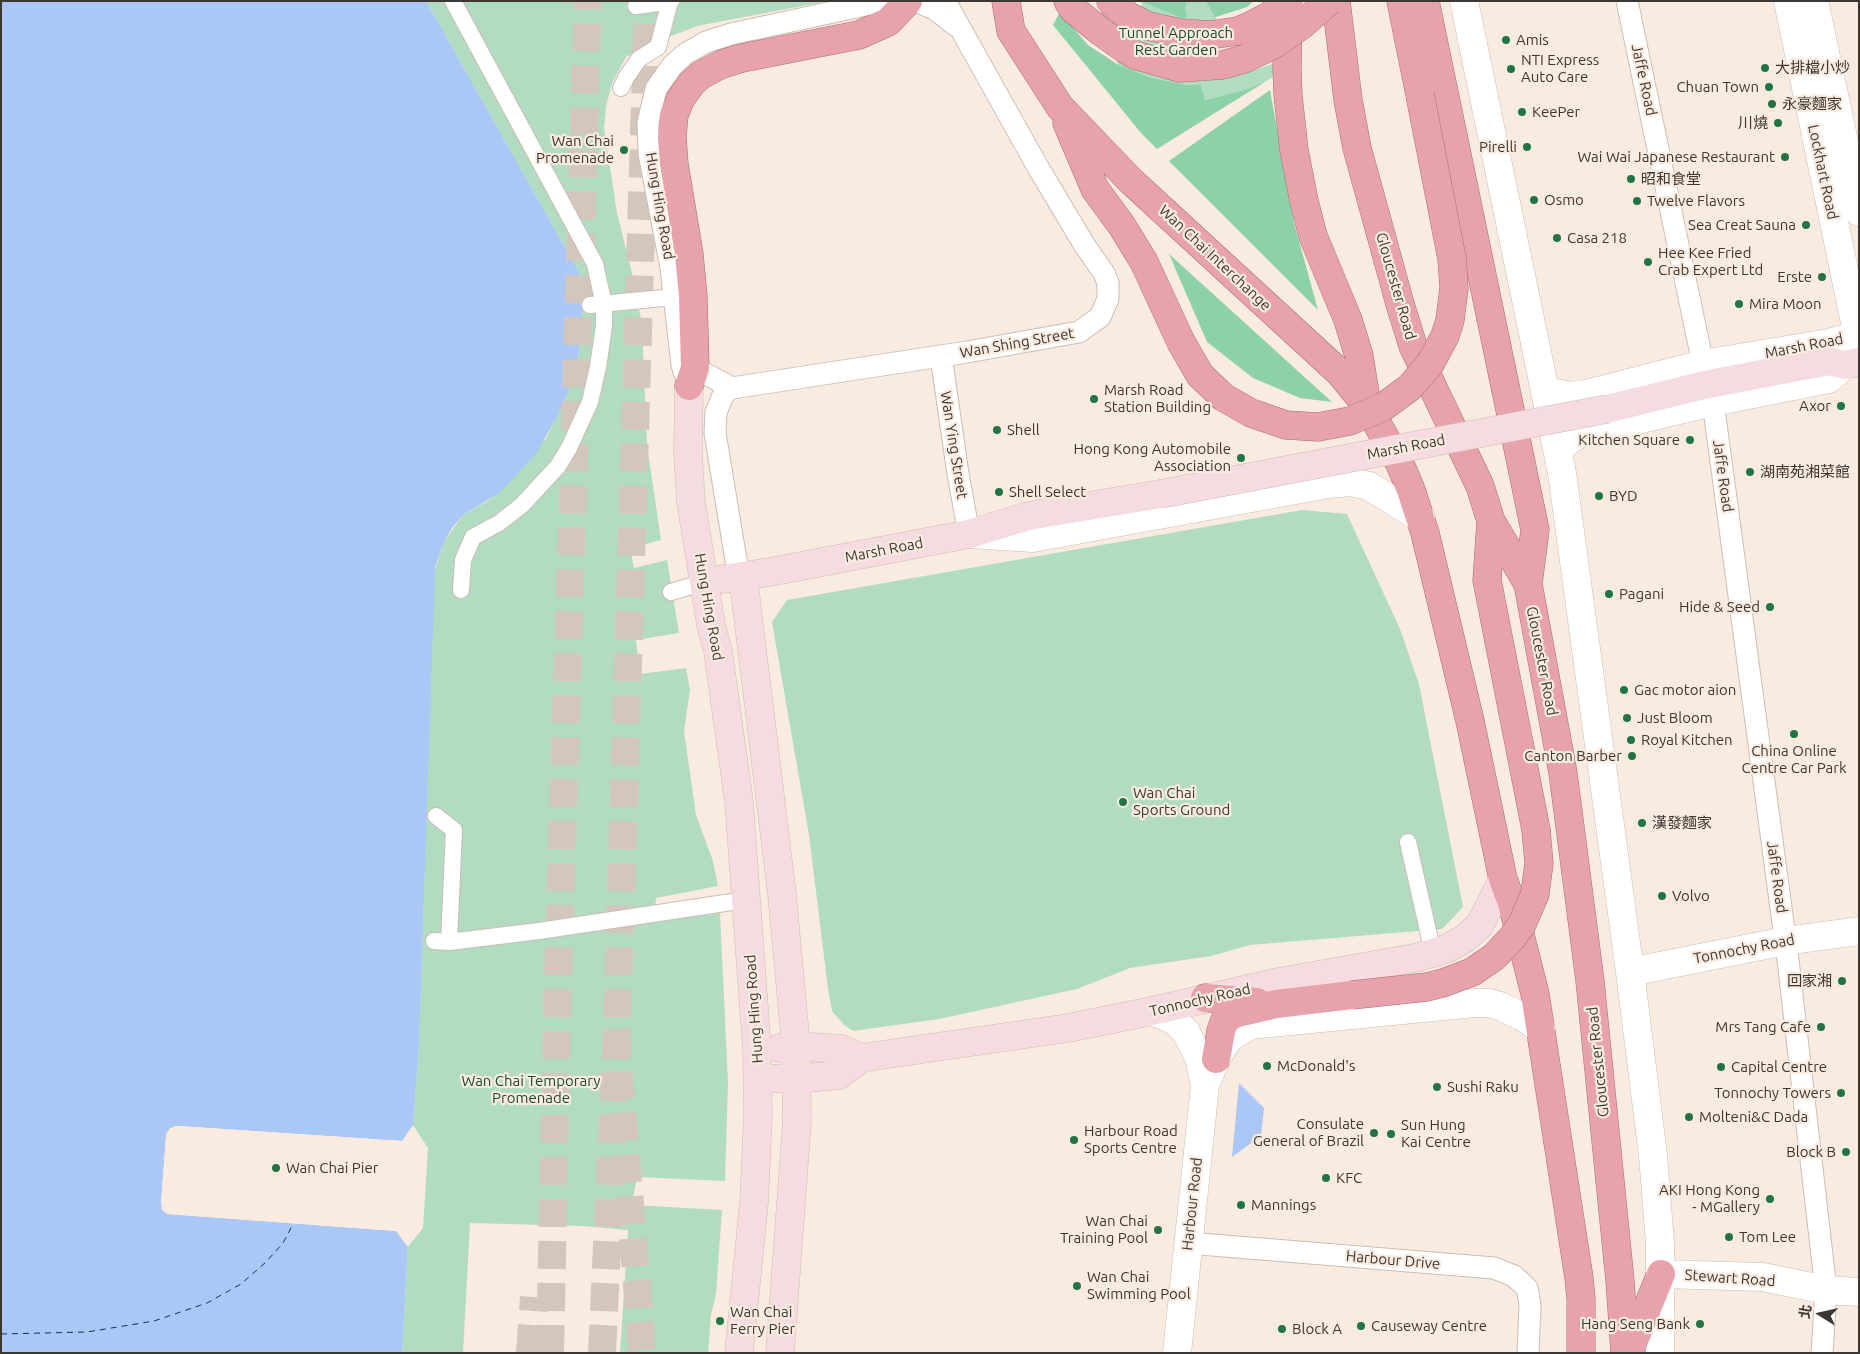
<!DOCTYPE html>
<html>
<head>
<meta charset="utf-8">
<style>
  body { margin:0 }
  #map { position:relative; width:1860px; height:1354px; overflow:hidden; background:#f9ebdf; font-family:Ubuntu,"Noto Sans TC",sans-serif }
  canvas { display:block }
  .frame { position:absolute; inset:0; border:2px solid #3d3733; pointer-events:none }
  .north { position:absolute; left:1795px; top:1289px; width:50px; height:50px; -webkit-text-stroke:4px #f9ebdf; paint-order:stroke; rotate:280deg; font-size:14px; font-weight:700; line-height:20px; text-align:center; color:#3d3733 }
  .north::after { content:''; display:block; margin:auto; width:18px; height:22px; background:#3d3733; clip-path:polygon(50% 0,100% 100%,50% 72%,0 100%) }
</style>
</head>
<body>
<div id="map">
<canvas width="1860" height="1354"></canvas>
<div class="frame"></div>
<div class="north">北</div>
</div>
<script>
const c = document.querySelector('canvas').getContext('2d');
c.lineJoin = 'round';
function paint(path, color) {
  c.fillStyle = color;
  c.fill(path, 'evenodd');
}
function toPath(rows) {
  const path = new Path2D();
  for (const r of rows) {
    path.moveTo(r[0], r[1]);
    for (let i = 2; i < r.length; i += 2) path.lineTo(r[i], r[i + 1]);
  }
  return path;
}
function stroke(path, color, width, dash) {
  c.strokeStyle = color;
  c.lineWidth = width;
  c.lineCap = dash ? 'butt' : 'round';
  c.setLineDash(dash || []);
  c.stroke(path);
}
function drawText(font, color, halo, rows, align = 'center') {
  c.font = font + ' Ubuntu,"Noto Sans TC",sans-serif';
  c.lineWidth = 4.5;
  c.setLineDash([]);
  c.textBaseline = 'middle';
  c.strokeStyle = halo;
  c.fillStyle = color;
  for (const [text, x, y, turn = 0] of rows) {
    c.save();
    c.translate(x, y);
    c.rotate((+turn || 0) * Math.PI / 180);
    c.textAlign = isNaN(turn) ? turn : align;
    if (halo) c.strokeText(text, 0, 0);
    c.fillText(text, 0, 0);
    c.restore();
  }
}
paint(toPath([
  [426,1,829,1,697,26,651,44,626,57,612,83,606,107,604,128,617,213,633,277,642,325,647,445,661,540,630,548,634,568,667,560,679,633,636,640,640,674,686,668,690,690,684,731,696,815,713,861,718,886,656,898,654,922,720,913,728,1083,725,1181,637,1177,632,1205,722,1210,716,1294,711,1315,708,1353,620,1353,628,1230,583,1226,470,1223,463,1353,402,1353,408,1247,423,1228,428,1148,413,1125,419,1046,434,572,444,542,462,516,491,499,547,437,568,393,578,360,583,307,579,272],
  [1140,1,1254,1,1247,7,1216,17,1220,79,1249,72,1275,63,1279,73,1268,80,1248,89,1204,100,1201,85,1186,85,1149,77,1117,64,1142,3],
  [1302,510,1347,514,1400,629,1419,684,1463,907,1442,929,1250,945,1211,956,1130,968,1077,989,939,1019,853,1031,844,1025,832,1011,828,989,809,835,772,622,787,600]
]), '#b2dcc1');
paint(toPath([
  [1140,1,1187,1,1185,6,1187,17,1182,18],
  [1206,1,1253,1,1247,7,1215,17],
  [1060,12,1088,45,1117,64,1149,77,1186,85,1201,85,1205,100,1248,89,1268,80,1157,149,1141,133,1053,25],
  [1270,90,1294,223,1318,310,1169,161],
  [1169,254,1332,402,1300,398,1253,378,1207,342]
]), '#8cd1a8');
paint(toPath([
  [1,1,426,1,579,272,583,307,578,360,568,393,557,417,536,454,499,493,462,516,452,528,444,542,435,567,419,1046,413,1125,402,1141,179,1126,175,1126,167,1132,166,1136,161,1203,167,1214,396,1231,408,1247,402,1353,1,1353],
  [1239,1083,1264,1108,1261,1136,1232,1157]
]), '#aac7f5');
paint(toPath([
  [179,1126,402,1141,399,1144,179,1128,172,1130,168,1136,163,1203,165,1208,168,1211,394,1228,396,1231,167,1214,162,1210,161,1203,166,1136,170,1128]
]), '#f9ebdf');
stroke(toPath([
  [1,1334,87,1332,154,1321,207,1303,241,1284,266,1262,283,1243,293,1224]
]), '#073172', 1, [6, 5]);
stroke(toPath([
  [602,1353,617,1029,648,1]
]), '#d3c7bd', 28, [28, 14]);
stroke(toPath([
  [617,1029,620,1091,638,1296,642,1353],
  [530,1353,534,1297],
  [550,1353,557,1012,588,1]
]), '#d3c7bd', 28, [28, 14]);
const pedestrian = toPath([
  [453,1,595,264,604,305,604,326,598,367,590,402,569,448,558,466,522,505,499,523,473,537,463,560,461,590],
  [636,6,671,1],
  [621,88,627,76,639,59,658,47,670,1],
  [590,305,674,297],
  [671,592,705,582],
  [436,816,454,830,449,942],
  [1408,842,1433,953],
  [434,941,449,942,539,931,745,900]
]);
const minor = toPath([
  [916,1,936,10,955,25],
  [1627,1,1703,364],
  [941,356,958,474,969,534],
  [695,368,732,388,967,352,1079,332,1100,317,1108,299,1108,283,1104,273,1085,246,1039,169,945,1],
  [689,386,682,365,671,268,649,153,648,123,656,89,672,66,685,54,706,42,731,34,884,1],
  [732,388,724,393,720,403,716,412,715,433,736,560,741,576],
  [1713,402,1788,960,1826,1290,1822,1353],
  [1188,1243,1494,1268,1514,1276,1527,1288,1530,1305,1528,1353]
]);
const tertiary = toPath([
  [1464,1,1562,473,1630,972,1653,1155,1660,1243,1660,1353],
  [1788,1,1859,342],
  [1814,1,1859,212],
  [1545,391,1571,396,1586,394,1703,364,1829,343,1857,335],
  [1558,451,1569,440,1579,434,1713,402,1829,379,1844,365],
  [971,534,1033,538,1328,484,1351,482,1369,486,1421,518],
  [1630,972,1785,941,1859,931],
  [1152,1011,1175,1021,1186,1032,1199,1058,1205,1085],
  [1661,1274,1763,1277,1826,1290,1859,1292],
  [1177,1353,1205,1085,1216,1059,1229,1038,1250,1025,1474,1003,1489,1003,1500,1006,1521,1016,1541,1029]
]);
const secondary = toPath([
  [689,386,688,454,691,502,711,625,718,651,739,802,757,1050,758,1116,754,1202,739,1353],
  [1607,409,1704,385,1829,361,1844,365,1859,362],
  [741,576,745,592,782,894,796,1046,797,1121,780,1353],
  [723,579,770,572,969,534,1028,516,1161,494],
  [780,1048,796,1046,842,1049,861,1058],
  [758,1078,797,1079,839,1075,861,1058,1068,1028,1152,1011,1279,982,1414,958,1433,953,1448,948,1464,939,1480,925,1503,879]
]);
const trunk = toPath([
  [1006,1,1011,31,1060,107,1131,181,1340,373,1367,406,1400,464,1411,490,1425,533,1470,721,1503,879,1512,903,1535,994,1579,1278,1581,1299,1581,1353],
  [1068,1,1073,9,1101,32,1125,49],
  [1336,1,1348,100,1357,148,1400,304,1413,346,1480,486,1491,521,1528,584,1563,773,1590,981,1620,1281,1625,1353],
  [1401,1,1420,95],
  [1425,1,1535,530,1528,584],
  [1288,15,1287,68,1288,95,1294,150,1304,201,1313,236,1348,320,1359,356,1367,406],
  [1067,123,1095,189,1122,226,1144,262,1181,342],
  [689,386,695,368,693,296,689,254,674,164,672,137,674,115,681,98,692,83,701,75,722,64,742,58,859,35,888,22,908,1],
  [1491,521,1487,580,1536,830],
  [1205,998,1257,1002],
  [1216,1059,1221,1031,1224,1022,1233,1014,1276,1004,1352,995],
  [1629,1353,1661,1274]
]);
stroke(pedestrian, '#cbbdb1', 18);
stroke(minor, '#cbbdb1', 23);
stroke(tertiary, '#cbbdb1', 29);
stroke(secondary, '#cbbdb1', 29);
stroke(trunk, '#a86d74', 29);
stroke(pedestrian, '#fff', 16);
stroke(minor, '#fff', 21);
stroke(tertiary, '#fff', 28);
stroke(secondary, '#f6dce0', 28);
stroke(trunk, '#e8a2ac', 28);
const secondaryBridge = toPath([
  [1161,494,1607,409]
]);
const trunkBridge = toPath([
  [1110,1,1128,16,1148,26,1180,33,1210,35,1238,31,1252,25,1269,16,1289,1],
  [1125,49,1135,55,1180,68,1222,65,1244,59,1275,44,1302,25,1329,1],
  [1181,342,1200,375,1223,397,1251,413,1286,425,1318,427,1350,421,1383,407,1409,388,1430,364,1445,336,1450,320,1454,288,1452,259,1420,95],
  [1352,995,1427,987,1443,983,1472,972,1494,957,1512,938,1522,924,1535,894,1539,863,1536,830]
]);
stroke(secondaryBridge, '#cbbdb1', 29, []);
stroke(trunkBridge, '#a86d74', 29, []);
stroke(secondaryBridge, '#f6dce0', 28);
stroke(trunkBridge, '#e8a2ac', 28);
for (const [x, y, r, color] of [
  [1506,40,5,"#227445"],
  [1765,68,5,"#227445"],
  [1511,69,5,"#227445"],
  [1769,87,5,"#227445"],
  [1772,104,5,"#227445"],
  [1522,112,5,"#227445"],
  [1778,123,5,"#227445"],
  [1527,147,5,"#227445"],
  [624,150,5,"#227445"],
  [1785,157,5,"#227445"],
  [1631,179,5,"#227445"],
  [1534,200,5,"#227445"],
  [1637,201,5,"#227445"],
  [1806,225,5,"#227445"],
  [1557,238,5,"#227445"],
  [1648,262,5,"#227445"],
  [1822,277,5,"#227445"],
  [1739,304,5,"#227445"],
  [1094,399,5,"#227445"],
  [1841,406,5,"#227445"],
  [997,430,5,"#227445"],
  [1690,440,5,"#227445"],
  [1241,458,5,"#227445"],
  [1750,472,5,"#227445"],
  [999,492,5,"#227445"],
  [1599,496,5,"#227445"],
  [1609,594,5,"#227445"],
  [1770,607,5,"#227445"],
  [1624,690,5,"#227445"],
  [1627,718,5,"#227445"],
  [1794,734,5,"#227445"],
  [1631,740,5,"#227445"],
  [1632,756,5,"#227445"],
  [1123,802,5,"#227445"],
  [1642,823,5,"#227445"],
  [1662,896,5,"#227445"],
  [1842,981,5,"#227445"],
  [1821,1027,5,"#227445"],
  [1267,1066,5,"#227445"],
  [1721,1067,5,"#227445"],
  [1437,1087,5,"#227445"],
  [1841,1093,5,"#227445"],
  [1689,1117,5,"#227445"],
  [1374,1133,5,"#227445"],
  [1391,1134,5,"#227445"],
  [1074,1140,5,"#227445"],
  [1846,1152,5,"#227445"],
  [276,1168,5,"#227445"],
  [1326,1178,5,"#227445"],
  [1770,1199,5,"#227445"],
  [1241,1205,5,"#227445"],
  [1158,1230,5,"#227445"],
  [1729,1237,5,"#227445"],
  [1077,1286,5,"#227445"],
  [720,1321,5,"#227445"],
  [1700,1324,5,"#227445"],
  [1361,1326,5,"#227445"],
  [1282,1329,5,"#227445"]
]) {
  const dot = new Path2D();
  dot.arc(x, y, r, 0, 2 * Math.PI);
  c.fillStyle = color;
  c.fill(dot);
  stroke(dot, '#f9ebdf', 2);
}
drawText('15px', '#174c31', '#f9ebdf', [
  ["Tunnel Approach",1176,33],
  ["Rest Garden",1176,50],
  ["Wan Chai Temporary",531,1081],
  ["Promenade",531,1098]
]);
drawText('15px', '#3d3733', '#f9ebdf', [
  ["Amis",1516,40],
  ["NTI Express",1521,60],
  ["Auto Care",1521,77],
  ["大排檔小炒",1775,68],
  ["Chuan Town",1759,87,"right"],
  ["永豪麵家",1782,104],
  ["KeePer",1532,112],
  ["川燒",1768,123,"right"],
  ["Wan Chai",614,141,"right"],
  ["Promenade",614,158,"right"],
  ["Pirelli",1517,147,"right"],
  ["Wai Wai Japanese Restaurant",1775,157,"right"],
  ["昭和食堂",1641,179],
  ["Osmo",1544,200],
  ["Twelve Flavors",1647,201],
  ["Sea Creat Sauna",1796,225,"right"],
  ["Casa 218",1567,238],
  ["Hee Kee Fried",1658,253],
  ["Crab Expert Ltd",1658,270],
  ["Erste",1812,277,"right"],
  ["Mira Moon",1749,304],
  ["Marsh Road",1104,390],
  ["Station Building",1104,407],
  ["Axor",1831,406,"right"],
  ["Shell",1007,430],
  ["Kitchen Square",1680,440,"right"],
  ["Hong Kong Automobile",1231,449,"right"],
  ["Association",1231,466,"right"],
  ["湖南苑湘菜館",1760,472],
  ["Shell Select",1009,492],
  ["BYD",1609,496],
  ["Pagani",1619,594],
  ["Hide & Seed",1760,607,"right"],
  ["Gac motor aion",1634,690],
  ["Just Bloom",1637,718],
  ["Royal Kitchen",1641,740],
  ["China Online",1794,751,"center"],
  ["Centre Car Park",1794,768,"center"],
  ["Canton Barber",1622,756,"right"],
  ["Wan Chai",1133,793],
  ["Sports Ground",1133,810],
  ["漢發麵家",1652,823],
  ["Volvo",1672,896],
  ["回家湘",1832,981,"right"],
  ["Mrs Tang Cafe",1811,1027,"right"],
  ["McDonald's",1277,1066],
  ["Capital Centre",1731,1067],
  ["Sushi Raku",1447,1087],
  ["Tonnochy Towers",1831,1093,"right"],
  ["Molteni&C Dada",1699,1117],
  ["Consulate",1364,1124,"right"],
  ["General of Brazil",1364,1141,"right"],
  ["Sun Hung",1401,1125],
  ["Kai Centre",1401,1142],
  ["Harbour Road",1084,1131],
  ["Sports Centre",1084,1148],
  ["Block B",1836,1152,"right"],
  ["Wan Chai Pier",286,1168],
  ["KFC",1336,1178],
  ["AKI Hong Kong",1760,1190,"right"],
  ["- MGallery",1760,1207,"right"],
  ["Mannings",1251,1205],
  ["Wan Chai",1148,1221,"right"],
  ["Training Pool",1148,1238,"right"],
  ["Tom Lee",1739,1237],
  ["Wan Chai",1087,1277],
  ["Swimming Pool",1087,1294],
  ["Wan Chai",730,1312],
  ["Ferry Pier",730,1329],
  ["Hang Seng Bank",1690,1324,"right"],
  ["Causeway Centre",1371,1326],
  ["Block A",1292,1329]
], 'left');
drawText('15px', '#3d3733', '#f9ebdf', [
  ["Jaffe Road",1644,80,78],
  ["Lockhart Road",1823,172,78],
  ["Hung Hing Road",660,206,80],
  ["Wan Chai Interchange",1215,258,43],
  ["Gloucester Road",1396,286,74],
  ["Wan Shing Street",1017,343,-10],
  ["Marsh Road",1804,346,-11],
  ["Wan Ying Street",954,445,81],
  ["Marsh Road",1406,447,-11],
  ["Jaffe Road",1723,476,82],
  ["Marsh Road",884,550,-11],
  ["Hung Hing Road",709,607,80],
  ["Gloucester Road",1542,661,79],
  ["Jaffe Road",1777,877,82],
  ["Tonnochy Road",1744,949,-11],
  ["Tonnochy Road",1200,1000,-13],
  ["Hung Hing Road",754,1009,-94],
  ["Gloucester Road",1598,1062,-96],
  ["Harbour Road",1192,1204,-84],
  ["Harbour Drive",1393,1260,5],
  ["Stewart Road",1730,1278,4]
]);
</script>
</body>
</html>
